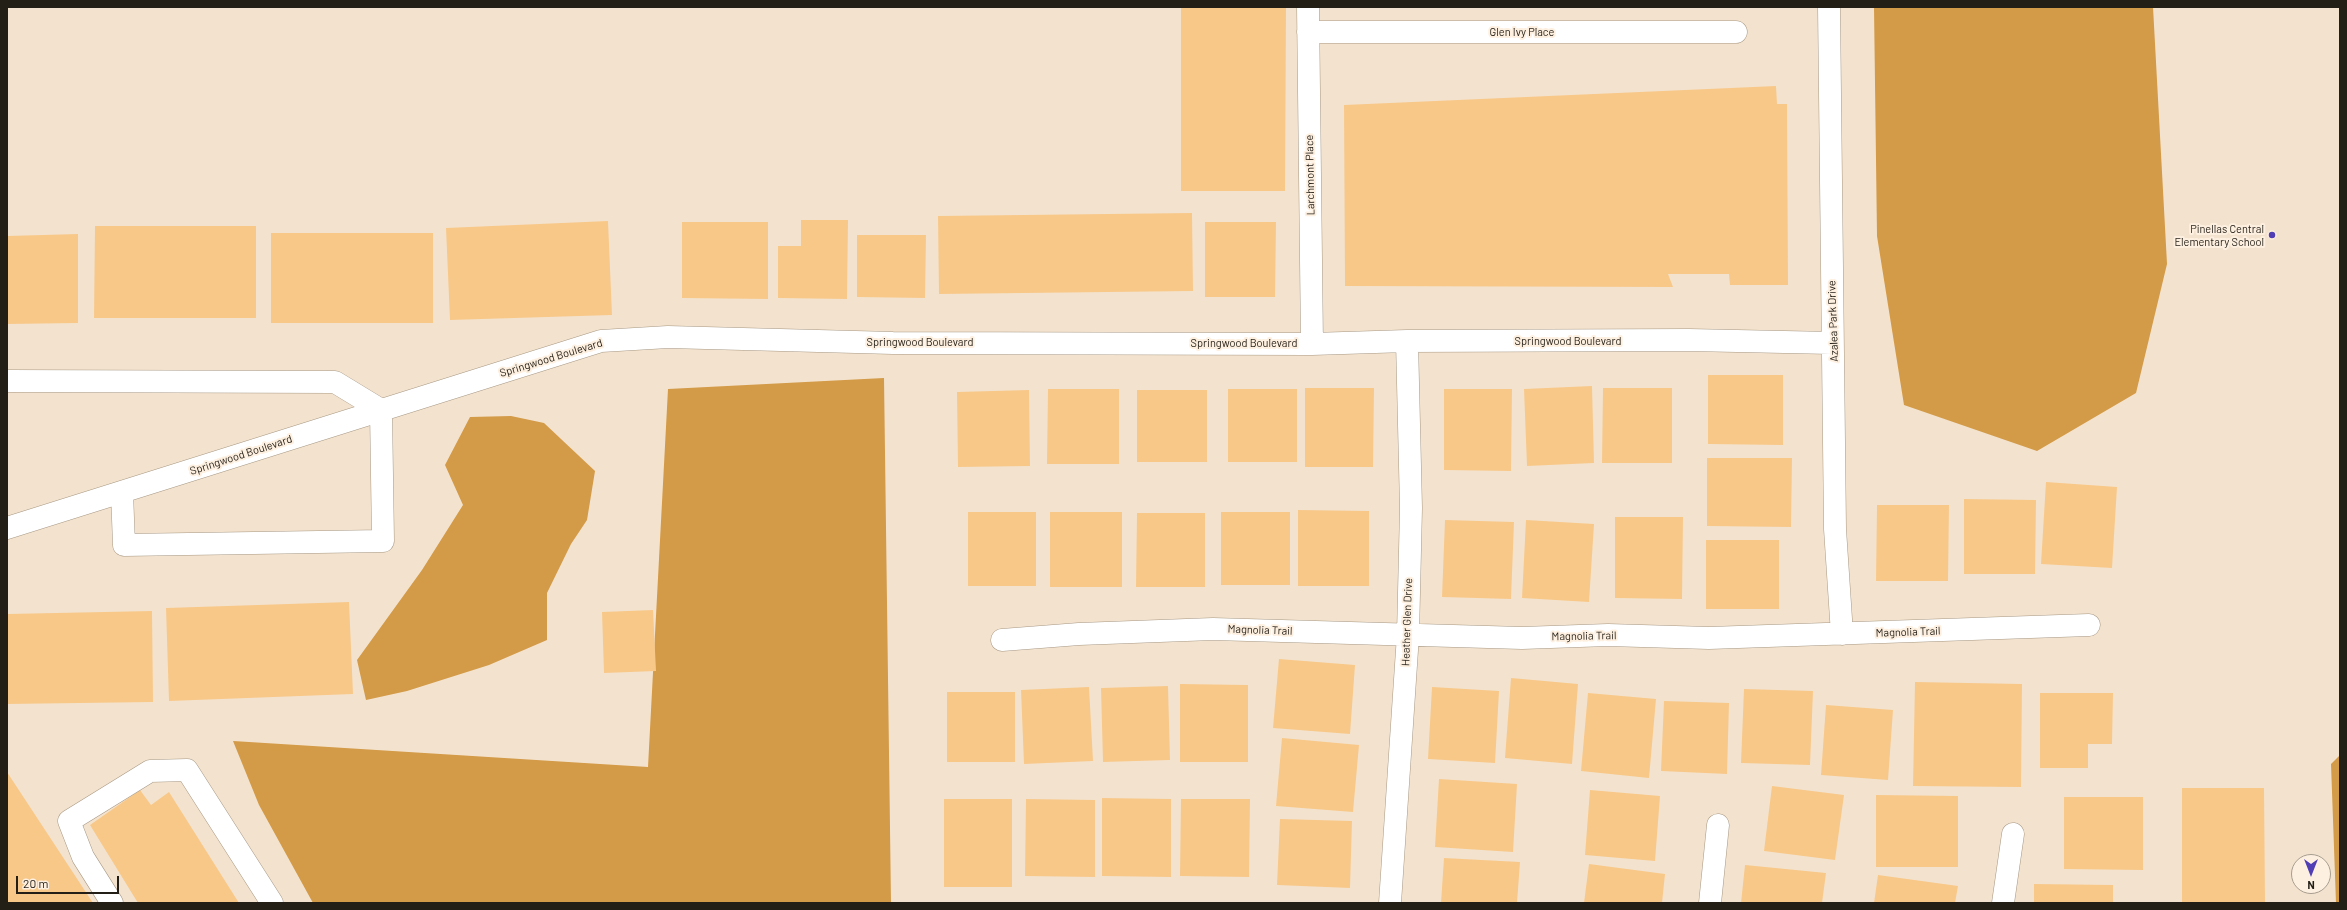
<!DOCTYPE html>
<html>
<head>
<meta charset="utf-8">
<style>
  body { margin:0 }
  #map { position:relative; width:2347px; height:910px; overflow:hidden; background:#f3e3ce; font-family:Barlow,sans-serif }
  canvas { display:block }
  .frame { position:absolute; inset:0; border:8px solid #231e16; pointer-events:none }
  .north { position:absolute; left:2291px; top:854px; width:40px; height:40px; box-sizing:border-box; background:#fef0e0; border:1px solid #a69c8f; border-radius:50%; rotate:180deg; font-size:11px; font-weight:700; line-height:16px; text-align:center; color:#231e16 }
  .north::after { content:''; display:block; margin:auto; width:14px; height:18px; background:#513eb5; clip-path:polygon(50% 0,100% 100%,50% 72%,0 100%) }
  .scale { position:absolute; left:16px; top:876px; width:103px; height:18px; box-sizing:border-box; border:2px solid #231e16; border-top:0; padding-left:5px; font-size:12px; line-height:14px; white-space:nowrap; color:#231e16; -webkit-text-stroke:3px #fef0e0; paint-order:stroke }
</style>
</head>
<body>
<div id="map">
<canvas width="2347" height="910"></canvas>
<div class="frame"></div>
<div class="north">N</div>
<div class="scale">20 m</div>
</div>
<script>
const c = document.querySelector('canvas').getContext('2d');
c.lineJoin = 'round';
function paint(path, color) {
  c.fillStyle = color;
  c.fill(path, 'evenodd');
}
function toPath(rows) {
  const path = new Path2D();
  for (const r of rows) {
    path.moveTo(r[0], r[1]);
    for (let i = 2; i < r.length; i += 2) path.lineTo(r[i], r[i + 1]);
  }
  return path;
}
function stroke(path, color, width, dash) {
  c.strokeStyle = color;
  c.lineWidth = width;
  c.lineCap = dash ? 'butt' : 'round';
  c.setLineDash(dash || []);
  c.stroke(path);
}
function drawText(font, color, halo, rows, align = 'center') {
  c.font = font + ' Barlow,sans-serif';
  c.lineWidth = 4;
  c.setLineDash([]);
  c.textBaseline = 'middle';
  c.strokeStyle = halo;
  c.fillStyle = color;
  for (const [text, x, y, turn = 0] of rows) {
    c.save();
    c.translate(x, y);
    c.rotate((+turn || 0) * Math.PI / 180);
    c.textAlign = isNaN(turn) ? turn : align;
    if (halo) c.strokeText(text, 0, 0);
    c.fillText(text, 0, 0);
    c.restore();
  }
}
paint(toPath([
  [1874,7,2153,7,2167,264,2136,393,2037,451,1904,405,1877,236],
  [884,378,891,903,313,903,259,805,233,741,648,767,668,389],
  [511,416,544,423,595,471,587,520,571,544,547,593,547,640,489,665,407,691,366,700,357,660,422,570,463,505,445,465,470,417],
  [2340,755,2340,903,2336,903,2331,764]
]), '#d39a47');
paint(toPath([
  [1181,7,1286,7,1285,191,1181,191],
  [1776,86,1777,104,1787,104,1788,285,1730,285,1729,274,1668,274,1673,287,1345,286,1344,105],
  [1192,213,1193,291,939,294,938,216],
  [801,220,848,220,847,299,778,298,778,246,801,246],
  [608,221,612,315,450,320,446,228],
  [682,222,768,222,768,299,682,298],
  [1205,222,1276,222,1275,297,1205,297],
  [95,226,256,226,256,318,94,318],
  [271,233,433,233,433,323,271,323],
  [78,234,78,323,7,324,7,236],
  [857,235,926,235,925,298,857,297],
  [1708,375,1783,375,1783,445,1708,444],
  [1592,386,1594,463,1527,466,1524,389],
  [1305,388,1374,388,1373,467,1305,467],
  [1603,388,1672,388,1672,463,1602,463],
  [1048,389,1119,389,1119,464,1047,464],
  [1228,389,1297,389,1297,462,1228,462],
  [1444,389,1512,389,1511,471,1444,470],
  [1029,390,1030,466,958,467,957,392],
  [1137,390,1207,390,1207,462,1137,462],
  [1707,458,1792,458,1791,527,1707,526],
  [2046,482,2117,487,2112,568,2041,564],
  [1964,499,2036,500,2035,574,1964,574],
  [1877,505,1949,505,1948,581,1876,581],
  [1298,510,1369,511,1369,586,1298,586],
  [968,512,1036,512,1036,586,968,586],
  [1050,512,1122,512,1122,587,1050,587],
  [1221,512,1290,512,1290,585,1221,585],
  [1137,513,1205,513,1205,587,1136,587],
  [1615,517,1683,517,1682,599,1615,598],
  [1445,520,1514,522,1511,599,1442,597],
  [1526,520,1594,524,1589,602,1522,598],
  [1706,540,1779,540,1779,609,1706,609],
  [349,602,353,694,169,701,166,608],
  [653,610,656,671,604,673,602,612],
  [152,611,153,702,7,704,7,614],
  [1279,659,1355,665,1350,734,1273,728],
  [1511,678,1578,684,1572,764,1505,758],
  [1915,682,2022,684,2021,787,1913,786],
  [1180,684,1248,685,1248,762,1180,762],
  [1168,686,1170,760,1103,762,1101,688],
  [1089,687,1093,761,1024,764,1021,690],
  [1432,687,1499,691,1495,763,1428,759],
  [1744,689,1813,691,1810,765,1741,763],
  [947,692,1015,692,1015,762,947,762],
  [1588,693,1656,699,1649,778,1581,771],
  [2040,693,2113,693,2112,744,2088,744,2088,768,2040,768],
  [1664,701,1729,703,1727,774,1661,771],
  [1826,705,1893,710,1888,780,1821,775],
  [1282,738,1359,745,1353,812,1276,806],
  [7,772,93,903,7,903],
  [1439,779,1517,784,1513,852,1435,847],
  [1772,786,1844,795,1835,860,1764,851],
  [2182,788,2264,788,2265,903,2182,903],
  [140,790,151,805,169,792,239,903,138,903,90,825],
  [1590,790,1660,796,1655,861,1585,855],
  [1876,795,1958,796,1958,867,1876,867],
  [2064,797,2143,797,2143,870,2064,869],
  [1102,798,1171,799,1171,877,1102,876],
  [944,799,1012,799,1012,887,944,887],
  [1026,799,1095,800,1095,877,1025,876],
  [1181,799,1250,799,1249,877,1180,876],
  [1280,819,1352,821,1350,888,1277,885],
  [1444,858,1520,862,1517,903,1441,903],
  [1589,864,1665,874,1662,903,1584,903],
  [1745,865,1826,873,1822,903,1741,903],
  [1878,875,1958,886,1955,903,1874,903],
  [2034,884,2113,885,2113,903,2034,903]
]), '#f8c889');
const minor = toPath([
  [1308,7,1312,344],
  [1829,7,1835,529,1842,634],
  [1308,32,1736,32],
  [7,381,335,382,381,410,383,541,124,545,122,492],
  [7,528,601,341,668,337,893,343,1312,344,1407,341,1689,340,1832,343],
  [1002,640,1079,634,1213,629,1522,638,1608,635,1709,638,2089,625],
  [112,903,83,857,69,821,150,771,187,770,272,903],
  [1390,903,1408,635,1411,508,1407,341],
  [1710,903,1718,825],
  [2003,903,2013,834]
]);
stroke(minor, '#a79884', 23);
stroke(minor, '#fff', 22);
for (const [x, y, r, color] of [
  [2272,235,4,"#513eb5"]
]) {
  const dot = new Path2D();
  dot.arc(x, y, r, 0, 2 * Math.PI);
  c.fillStyle = color;
  c.fill(dot);
  stroke(dot, '#fef0e0', 1.5);
}
drawText('11px', '#231e16', '#fef0e0', [
  ["Glen Ivy Place",1522,32],
  ["Larchmont Place",1310,175,-91],
  ["Azalea Park Drive",1833,321,-92],
  ["Springwood Boulevard",1568,341],
  ["Springwood Boulevard",920,342],
  ["Springwood Boulevard",1244,343],
  ["Springwood Boulevard",551,358,-17],
  ["Springwood Boulevard",241,455,-18],
  ["Heather Glen Drive",1407,622,-88],
  ["Magnolia Trail",1260,630,2],
  ["Magnolia Trail",1908,632,-2],
  ["Magnolia Trail",1584,636,-1]
]);
drawText('11px', '#231e16', '#fef0e0', [
  ["Pinellas Central",2264,229],
  ["Elementary School",2264,242]
], 'right');
</script>
</body>
</html>
